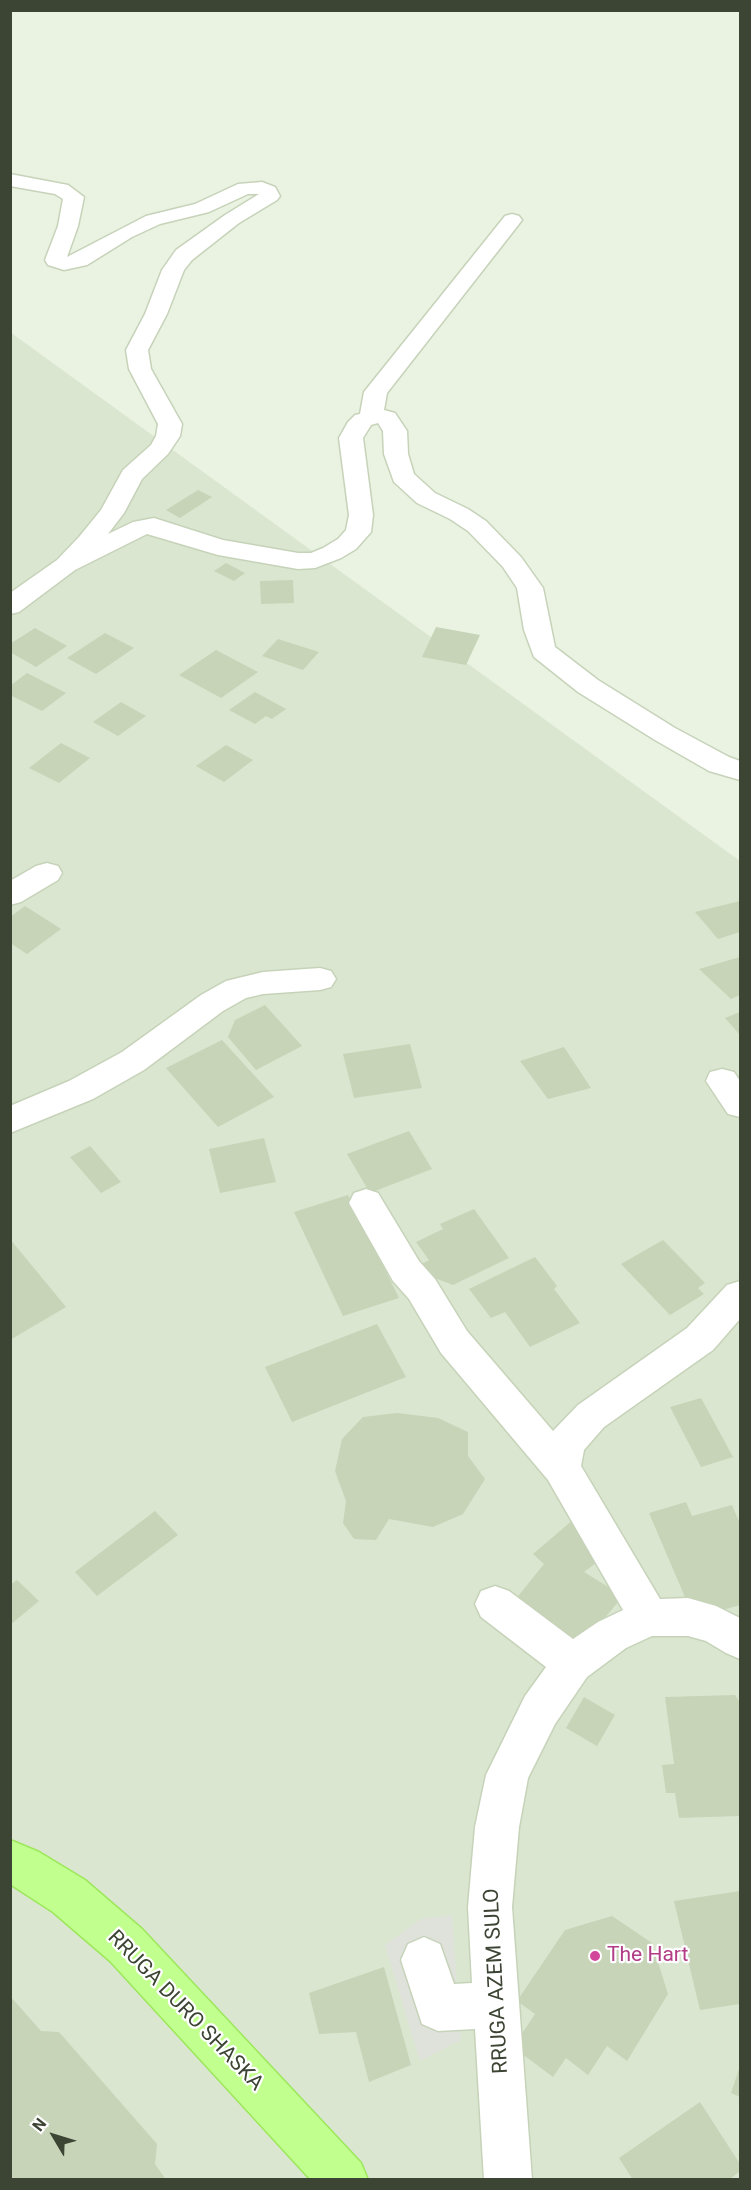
<!DOCTYPE html>
<html>
<head>
<meta charset="utf-8">
<style>
  body { margin:0 }
  #map { position:relative; width:751px; height:2190px; overflow:hidden; background:#eaf2e2; font-family:Roboto,sans-serif }
  canvas { display:block }
  .frame { position:absolute; inset:0; border:12px solid #3c4433; pointer-events:none }
  .north { position:absolute; left:24px; top:2106px; width:60px; height:60px; -webkit-text-stroke:4px #fff; paint-order:stroke; rotate:308deg; font-size:16px; font-weight:700; line-height:24px; text-align:center; color:#3c4433 }
  .north::after { content:''; display:block; margin:auto; width:21px; height:27px; background:#3c4433; clip-path:polygon(50% 0,100% 100%,50% 72%,0 100%) }
</style>
</head>
<body>
<div id="map">
<canvas width="751" height="2190"></canvas>
<div class="frame"></div>
<div class="north">N</div>
</div>
<script>
const c = document.querySelector('canvas').getContext('2d');
c.lineJoin = 'round';
function paint(path, color) {
  c.fillStyle = color;
  c.fill(path, 'evenodd');
}
function toPath(rows) {
  const path = new Path2D();
  for (const r of rows) {
    path.moveTo(r[0], r[1]);
    for (let i = 2; i < r.length; i += 2) path.lineTo(r[i], r[i + 1]);
  }
  return path;
}
function stroke(path, color, width, dash) {
  c.strokeStyle = color;
  c.lineWidth = width;
  c.lineCap = dash ? 'butt' : 'round';
  c.setLineDash(dash || []);
  c.stroke(path);
}
function drawText(font, color, halo, rows, align = 'center') {
  c.font = font + ' Roboto,sans-serif';
  c.lineWidth = 4.5;
  c.setLineDash([]);
  c.textBaseline = 'middle';
  c.strokeStyle = halo;
  c.fillStyle = color;
  for (const [text, x, y, turn = 0] of rows) {
    c.save();
    c.translate(x, y);
    c.rotate((+turn || 0) * Math.PI / 180);
    c.textAlign = isNaN(turn) ? turn : align;
    if (halo) c.strokeText(text, 0, 0);
    c.fillText(text, 0, 0);
    c.restore();
  }
}
paint(toPath([
  [10,332,740,861,740,2179,11,2179]
]), '#dbe6d0');
paint(toPath([
  [452,1915,461,2040,420,2061,385,1945,421,1919]
]), '#dfe2db');
paint(toPath([
  [198,490,212,497,180,518,166,510],
  [226,563,245,573,234,581,214,571],
  [293,580,294,603,261,604,260,581],
  [436,627,480,635,466,665,422,657],
  [35,628,67,646,36,667,10,652,10,644],
  [105,633,134,648,96,674,67,658],
  [278,639,319,652,303,670,262,656],
  [216,650,258,672,221,698,179,675],
  [27,673,66,693,42,711,10,695,10,686],
  [255,692,286,709,272,719,266,716,255,724,229,710],
  [121,702,146,716,118,736,93,722],
  [61,743,90,758,59,783,29,768],
  [226,745,253,760,224,782,196,766],
  [740,901,740,932,718,939,695,912],
  [25,906,61,929,27,954,10,943,10,917],
  [740,957,740,995,731,999,699,969],
  [265,1005,302,1046,256,1070,228,1037,235,1020],
  [740,1012,740,1035,725,1018],
  [222,1040,274,1097,218,1127,166,1068],
  [410,1044,422,1088,354,1098,343,1054],
  [564,1047,591,1088,548,1099,520,1061],
  [409,1131,432,1169,370,1193,347,1154],
  [264,1138,276,1182,220,1193,209,1149],
  [90,1146,121,1182,101,1193,70,1157],
  [348,1195,399,1298,343,1316,294,1212],
  [474,1209,509,1258,453,1285,424,1274,417,1267,429,1260,416,1242,443,1229,440,1224],
  [10,1239,66,1307,10,1340],
  [663,1240,705,1283,698,1288,704,1294,670,1315,621,1264],
  [535,1257,557,1286,554,1289,580,1323,530,1347,505,1312,491,1318,469,1289],
  [377,1324,406,1377,292,1422,265,1367],
  [701,1398,733,1457,701,1467,670,1407],
  [397,1413,438,1418,468,1432,468,1456,485,1479,463,1514,433,1527,389,1519,376,1540,354,1539,343,1523,346,1501,335,1471,342,1439,363,1417],
  [686,1502,692,1516,732,1505,740,1524,740,1605,694,1618,649,1513],
  [155,1511,178,1535,97,1596,75,1572],
  [574,1519,604,1557,584,1572,623,1596,583,1644,515,1600,544,1564,533,1554],
  [17,1580,39,1601,10,1625,10,1585],
  [735,1695,740,1703,740,1816,679,1818,675,1793,666,1793,662,1765,674,1764,665,1697],
  [584,1697,615,1715,597,1746,566,1728],
  [740,1891,740,2004,700,2010,674,1901],
  [612,1916,652,1943,668,1994,627,2061,607,2046,588,2075,566,2058,553,2077,513,2047,535,2014,517,2001,565,1930],
  [384,1967,411,2065,369,2082,356,2032,319,2034,309,1993],
  [10,1996,41,2031,59,2032,157,2144,155,2164,166,2180,10,2180],
  [740,2066,740,2097,731,2093],
  [700,2102,740,2164,740,2171,729,2180,633,2180,619,2158]
]), '#c7d4b7');
const minor = toPath([
  [10,174,68,185,84,197,78,226,67,257,146,216,195,204,238,184,262,182,275,187,280,196,277,200,239,223,192,260,184,270,167,314,148,350,151,369,182,424,180,436,168,454,142,479,124,513,108,534,133,522,154,518,223,540,298,553,311,553,323,548,338,539,346,530,349,515,339,438,348,422,355,415,360,414,364,392,505,216,512,214,519,216,522,220,519,224,387,393,384,410,395,413,407,431,408,454,414,474,435,493,468,509,486,521,521,557,543,588,555,647,598,680,675,728,729,757,740,761,740,780,709,771,655,740,578,692,534,657,524,630,517,588,503,567,468,531,450,519,417,503,394,482,384,454,383,431,378,423,371,425,363,438,373,515,371,532,356,549,341,558,315,568,298,569,218,555,147,534,75,570,19,612,10,614,10,593,57,560,79,537,101,510,123,470,151,445,156,436,158,424,129,369,126,350,145,314,162,270,176,250,225,215,259,194,248,194,209,212,160,224,132,237,87,265,64,270,48,265,45,260,58,226,63,199,55,194,10,186,10,174],
  [47,863,58,866,62,873,58,880,21,902,10,905,10,881,36,866,47,863],
  [320,968,331,971,336,979,331,987,320,990,263,994,246,998,223,1011,144,1070,93,1099,10,1133,10,1106,69,1081,122,1052,201,995,226,981,263,972,320,968],
  [722,1069,734,1072,740,1081,740,1117,728,1114,706,1081,710,1072,722,1069],
  [366,1189,378,1193,419,1261,435,1279,467,1331,553,1431,578,1405,687,1328,727,1285,740,1281,740,1319,713,1350,604,1427,584,1450,581,1466,660,1599,688,1598,716,1606,740,1618,740,1659,726,1653,706,1641,688,1636,652,1636,626,1648,587,1677,555,1724,528,1778,519,1827,512,1907,532,2180,484,2180,475,2029,438,2031,422,2024,401,1960,408,1944,424,1937,440,1944,454,1984,472,1983,468,1907,475,1827,486,1775,525,1696,546,1667,481,1617,475,1604,481,1591,495,1586,509,1591,573,1639,598,1622,623,1610,548,1480,441,1353,409,1299,393,1281,349,1203,354,1193,366,1189]
]);
const major = toPath([
  [10,1840,39,1852,85,1880,142,1929,361,2163,368,2180,311,2180,110,1961,53,1912,10,1884,10,1840]
]);
stroke(minor, '#c6d3b9', 3);
stroke(major, '#9ce85b', 3);
paint(minor, '#fff');
paint(major, '#c1ff8e');
for (const [x, y, r, color] of [
  [595,1956,6,"#d1479c"]
]) {
  const dot = new Path2D();
  dot.arc(x, y, r, 0, 2 * Math.PI);
  c.fillStyle = color;
  c.fill(dot);
  stroke(dot, '#fff', 2);
}
drawText('21px', '#b23c85', '#fff', [
  ["The Hart",607,1956]
], 'left');
drawText('21px', '#3c4433', '#fff', [
  ["RRUGA AZEM SULO",497,1981,-93],
  ["RRUGA DURO SHASKA",185,2011,46]
]);
</script>
</body>
</html>
